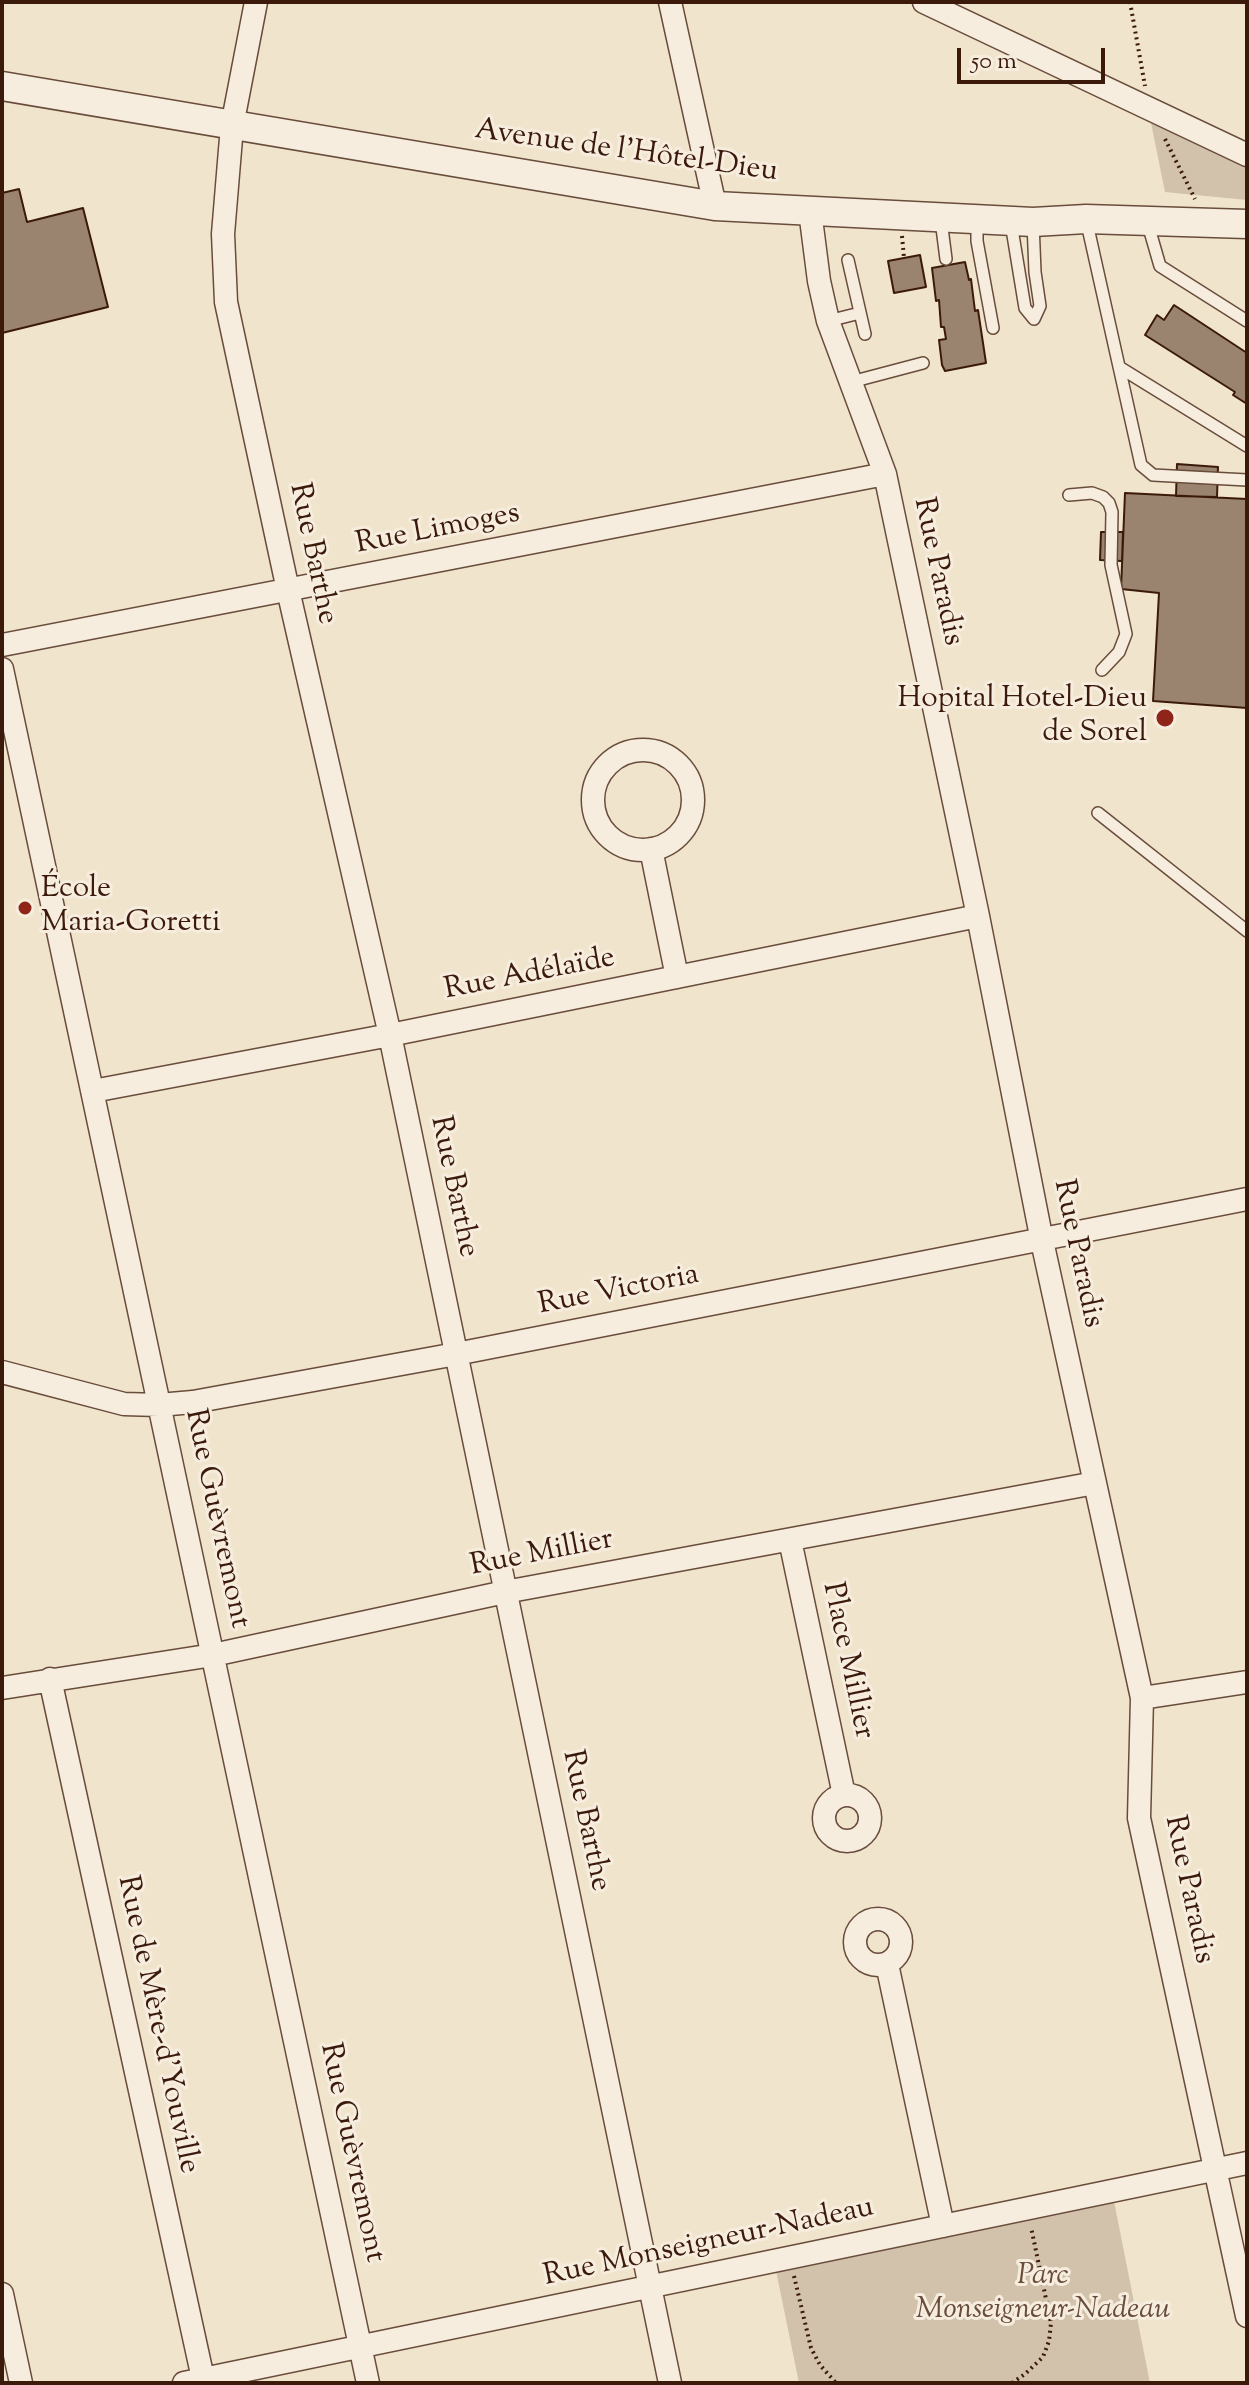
<!DOCTYPE html>
<html>
<head>
<meta charset="utf-8">
<style>
  body { margin:0 }
  #map { position:relative; width:1249px; height:2385px; overflow:hidden; background:#f1e4cc; font-family:"Sorts Mill Goudy",serif }
  canvas { display:block }
  .frame { position:absolute; inset:0; border:4px solid #3c1a0b; pointer-events:none }
  .scale { position:absolute; left:957px; top:48px; width:148px; height:36px; box-sizing:border-box; border:4px solid #3c1a0b; border-top:0; padding-left:10px; font-size:24px; line-height:28px; white-space:nowrap; color:#3c1a0b; -webkit-text-stroke:6px #f6edde; paint-order:stroke }
</style>
</head>
<body>
<div id="map">
<canvas width="1249" height="2385"></canvas>
<div class="frame"></div>
<div class="scale">50 m</div>
</div>
<script>
const c = document.querySelector('canvas').getContext('2d');
c.lineJoin = 'round';
function paint(path, color) {
  c.fillStyle = color;
  c.fill(path, 'evenodd');
}
function toPath(rows) {
  const path = new Path2D();
  for (const r of rows) {
    if (r.length === 3) {
      path.moveTo(r[0] + r[2], r[1]);
      path.arc(r[0], r[1], r[2], 0, 2 * Math.PI);
      continue;
    }
    path.moveTo(r[0], r[1]);
    for (let i = 2; i < r.length; i += 2) path.lineTo(r[i], r[i + 1]);
  }
  return path;
}
function stroke(path, color, width, dash) {
  c.strokeStyle = color;
  c.lineWidth = width;
  c.lineCap = dash ? 'butt' : 'round';
  c.setLineDash(dash || []);
  c.stroke(path);
}
function drawText(font, color, halo, rows, align = 'center') {
  c.font = font + ' "Sorts Mill Goudy",serif';
  c.lineWidth = 6;
  c.setLineDash([]);
  c.textBaseline = 'middle';
  c.strokeStyle = halo;
  c.fillStyle = color;
  for (const [text, x, y, turn = 0] of rows) {
    c.save();
    c.translate(x, y);
    c.rotate((+turn || 0) * Math.PI / 180);
    c.textAlign = isNaN(turn) ? turn : align;
    if (halo) c.strokeText(text, 0, 0);
    c.fillText(text, 0, 0);
    c.restore();
  }
}
paint(toPath([
  [1151,123,1247,164,1247,200,1165,192],
  [1112,2191,1150,2383,799,2383,774,2261]
]), '#d2c2ab');
const building = toPath([
  [19,189,27,222,83,208,108,307,2,333,2,193,19,189],
  [920,255,926,287,894,293,888,261,920,255],
  [965,262,969,280,971,279,975,311,978,310,986,363,945,371,942,365,939,340,946,339,944,327,941,327,939,300,936,301,932,268,965,262],
  [1174,305,1247,353,1247,404,1233,395,1235,392,1145,335,1157,315,1164,320,1174,305],
  [1177,464,1218,467,1217,497,1176,496,1177,464],
  [1125,493,1247,499,1247,708,1153,701,1159,593,1121,589,1125,493],
  [1101,532,1123,532,1122,561,1100,560,1101,532]
]);
paint(building, '#9a836f');
stroke(building, '#3c1a0b', 2);
const service = toPath([
  [977,219,977,241,993,328],
  [1086,219,1141,465,1153,475,1247,480],
  [941,220,946,259],
  [1147,221,1160,266,1247,321],
  [1011,223,1025,308,1034,319,1040,306,1035,272,1033,223],
  [848,260,865,334],
  [828,321,860,313],
  [1119,367,1247,446],
  [851,382,923,363],
  [1069,495,1092,493,1103,497,1109,503,1112,512,1111,565,1126,634,1119,652,1102,670],
  [1098,813,1247,931]
]);
const minor = toPath([
  [256,2,232,126,223,234,226,302,288,590,390,1035,670,2383],
  [670,2,715,206],
  [924,2,1247,155],
  [810,211,819,281,828,321,885,474,978,916,1042,1241,1142,1698,1139,1818,1247,2316],
  [2,645,885,474],
  [2,669,368,2383],
  [643,800,50],
  [651,849,677,977],
  [93,1091,390,1035,978,916],
  [2,1372,124,1404,159,1405,193,1402,456,1354,1247,1199],
  [790,1540,844,1795],
  [50,1679,204,2383],
  [2,1688,213,1655,505,1592,1095,1483],
  [1142,1698,1247,1682],
  [847,1818,23],
  [878,1942,23],
  [887,1964,943,2226],
  [2,2294,21,2383],
  [184,2383,1247,2163]
]);
const tertiary = toPath([
  [2,86,715,206,1033,222,1086,219,1247,224]
]);
stroke(service, '#694c3b', 14);
stroke(minor, '#694c3b', 25);
stroke(tertiary, '#694c3b', 31);
stroke(toPath([
  [1130,2,1145,86],
  [1165,139,1195,199],
  [902,236,904,258],
  [794,2276,811,2348,820,2365,836,2383],
  [1012,2383,1025,2374,1043,2357,1049,2341,1051,2323,1031,2227]
]), '#3c1a0b', 4, [2, 4]);
stroke(service, '#f6edde', 11);
stroke(minor, '#f6edde', 22);
stroke(tertiary, '#f6edde', 28);
for (const [x, y, r, color] of [
  [1165,718,10,"#8f2418"],
  [25,908,8,"#8f2418"]
]) {
  const dot = new Path2D();
  dot.arc(x, y, r, 0, 2 * Math.PI);
  c.fillStyle = color;
  c.fill(dot);
  stroke(dot, '#f6edde', 3);
}
drawText('30px', '#3c1a0b', '#f6edde', [
  ["Avenue de l'Hôtel-Dieu",626,153,8],
  ["Rue Limoges",438,531,-11],
  ["Rue Barthe",311,554,78],
  ["Rue Paradis",936,572,78],
  ["Rue Adélaïde",530,976,-11],
  ["Rue Barthe",452,1187,78],
  ["Rue Paradis",1076,1254,78],
  ["Rue Victoria",619,1292,-11],
  ["Rue Guèvremont",215,1519,78],
  ["Rue Millier",542,1555,-11],
  ["Place Millier",846,1661,78],
  ["Rue Barthe",584,1821,78],
  ["Rue Paradis",1187,1890,78],
  ["Rue de Mère-d'Youville",156,2025,78],
  ["Rue Guèvremont",350,2153,78],
  ["Rue Monseigneur-Nadeau",709,2244,-12]
]);
drawText('30px', '#3c1a0b', '#f6edde', [
  ["Hopital Hotel-Dieu",1147,701],
  ["de Sorel",1147,735],
  ["École",41,891,"left"],
  ["Maria-Goretti",41,925,"left"]
], 'right');
drawText('italic 30px', '#694c3b', '#f6edde', [
  ["Parc",1043,2278],
  ["Monseigneur-Nadeau",1043,2312]
]);
</script>
</body>
</html>
